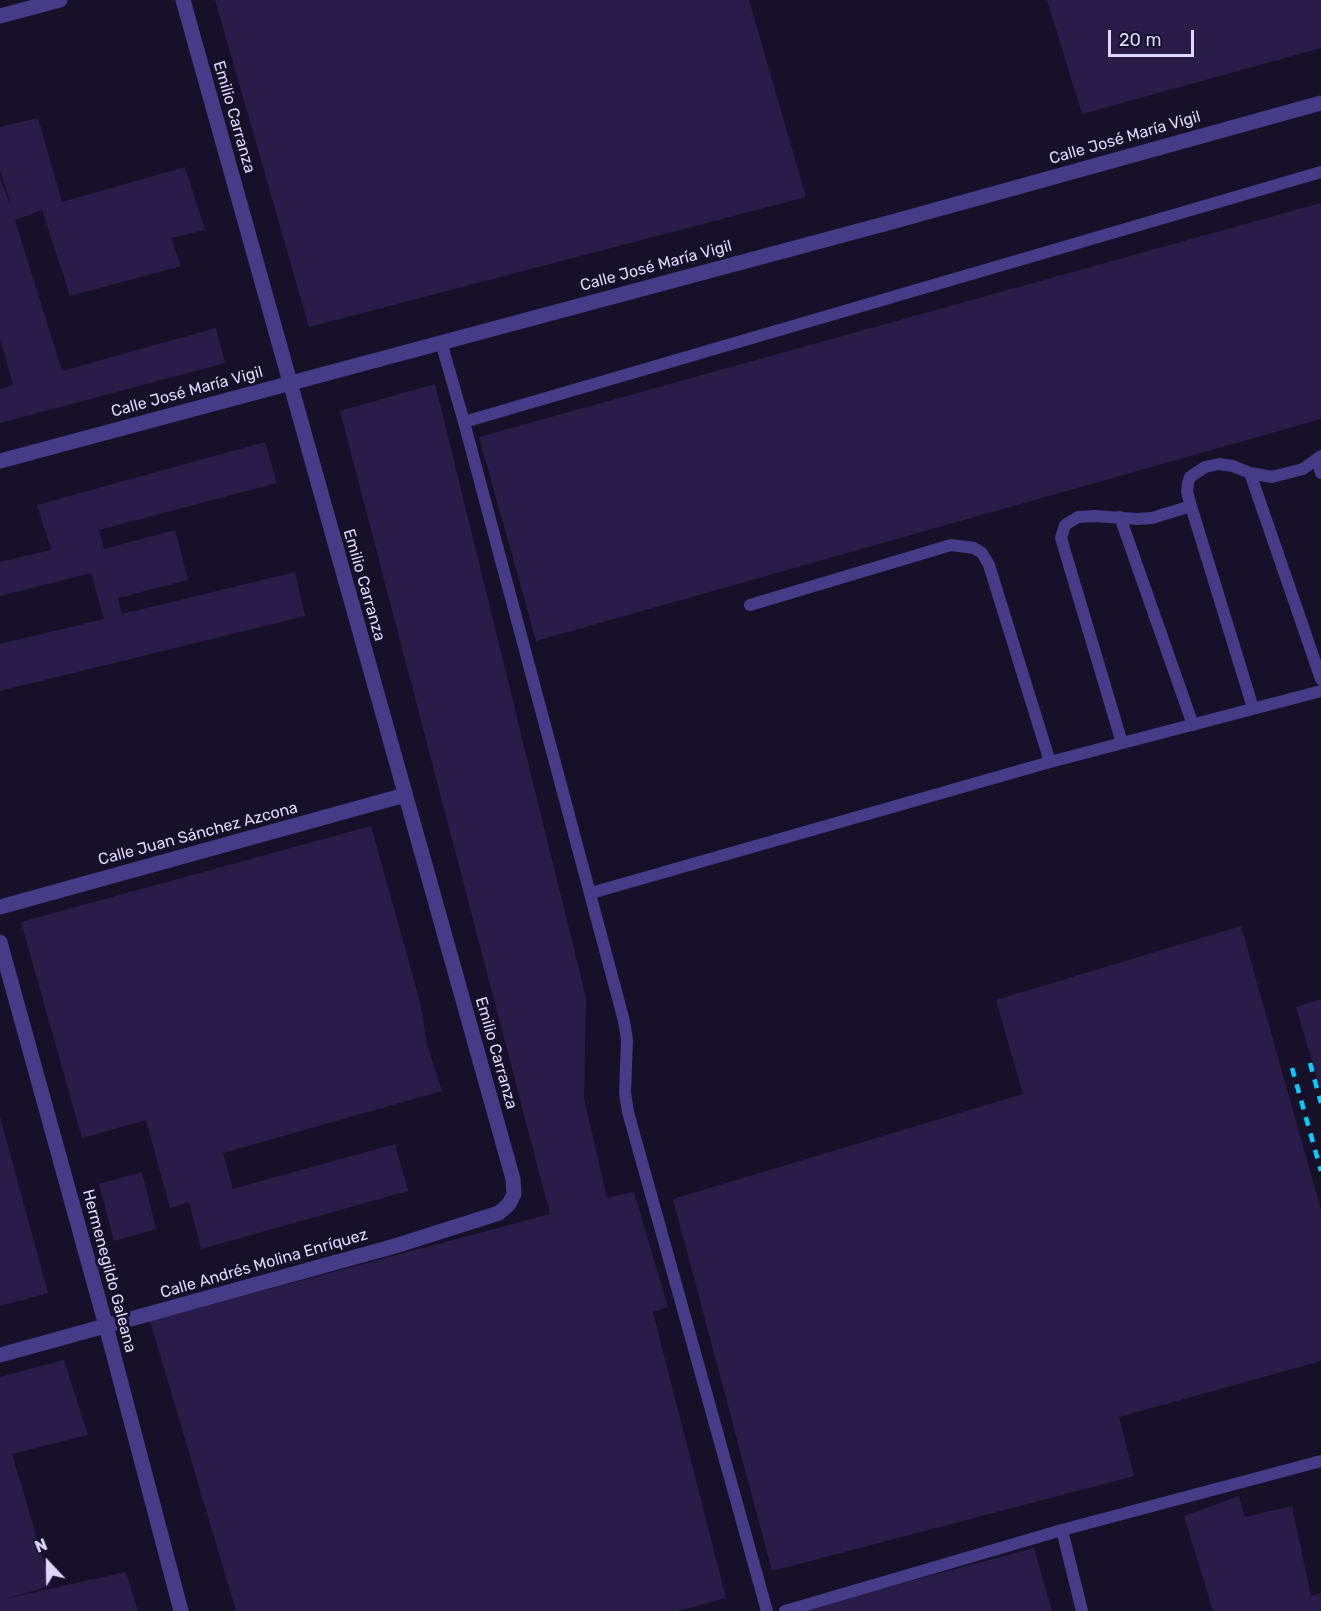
<!DOCTYPE html>
<html>
<head>
<meta charset="utf-8">
<style>
  body { margin:0 }
  #map { position:relative; width:1321px; height:1611px; overflow:hidden; background:#161028; font-family:Rubik,sans-serif }
  canvas { display:block }
  .north { position:absolute; left:18px; top:1533px; width:60px; height:60px; -webkit-text-stroke:4px #161028; paint-order:stroke; rotate:338deg; font-size:16px; font-weight:700; line-height:24px; text-align:center; color:#dfd7ff }
  .north::after { content:''; display:block; margin:auto; width:21px; height:27px; background:#dfd7ff; clip-path:polygon(50% 0,100% 100%,50% 72%,0 100%) }
  .scale { position:absolute; left:1108px; top:30px; width:86px; height:27px; box-sizing:border-box; border:3px solid #dfd7ff; border-top:0; padding-left:8px; font-size:18px; line-height:21px; white-space:nowrap; color:#dfd7ff; -webkit-text-stroke:4px #161028; paint-order:stroke }
</style>
</head>
<body>
<div id="map">
<canvas width="1321" height="1611"></canvas>
<div class="north">N</div>
<div class="scale">20 m</div>
</div>
<script>
const c = document.querySelector('canvas').getContext('2d');
c.lineJoin = 'round';
function paint(path, color) {
  c.fillStyle = color;
  c.fill(path, 'evenodd');
}
function toPath(rows) {
  const path = new Path2D();
  for (const r of rows) {
    path.moveTo(r[0], r[1]);
    for (let i = 2; i < r.length; i += 2) path.lineTo(r[i], r[i + 1]);
  }
  return path;
}
function stroke(path, color, width, dash) {
  c.strokeStyle = color;
  c.lineWidth = width;
  c.lineCap = dash ? 'butt' : 'round';
  c.setLineDash(dash || []);
  c.stroke(path);
}
function drawText(font, color, halo, rows, align = 'center') {
  c.font = font + ' Rubik,sans-serif';
  c.lineWidth = 6;
  c.setLineDash([]);
  c.textBaseline = 'middle';
  c.strokeStyle = halo;
  c.fillStyle = color;
  for (const [text, x, y, turn = 0] of rows) {
    c.save();
    c.translate(x, y);
    c.rotate((+turn || 0) * Math.PI / 180);
    c.textAlign = isNaN(turn) ? turn : align;
    if (halo) c.strokeText(text, 0, 0);
    c.fillText(text, 0, 0);
    c.restore();
  }
}
paint(toPath([
  [215,0,749,0,806,197,309,327],
  [1047,0,1321,0,1321,48,1082,114],
  [38,118,62,202,185,167,205,230,171,238,181,266,70,296,42,210,15,220,62,371,216,328,225,363,0,423,0,389,13,385,0,338,0,178,12,209,0,169,0,127],
  [1321,203,1321,419,536,641,479,437],
  [435,384,586,998,584,1098,607,1198,634,1192,668,1307,653,1312,726,1598,678,1611,236,1611,150,1321,550,1214,340,411],
  [265,442,277,483,99,530,104,549,175,530,188,580,118,598,122,614,295,572,305,616,0,691,0,644,104,619,91,573,0,596,0,562,51,550,37,505],
  [371,826,420,1002,427,1044,442,1091,223,1153,233,1189,218,1193,395,1144,408,1191,201,1249,189,1202,170,1208,146,1120,82,1138,21,922],
  [1241,926,1321,1210,1321,1361,1119,1417,1134,1476,772,1571,673,1199,1023,1094,996,1000],
  [1321,999,1321,1088,1320,1088,1296,1007],
  [0,1117,48,1293,0,1306],
  [142,1172,156,1229,114,1241,99,1184],
  [64,1360,88,1435,12,1454,51,1586,4,1599,126,1572,138,1611,0,1611,0,1377],
  [1239,1496,1245,1517,1292,1506,1311,1596,1321,1593,1321,1611,1213,1611,1184,1516],
  [1034,1548,1052,1611,803,1611,803,1610]
]), '#2a1c49');
stroke(toPath([
  [441,342,464,422],
  [1317,460,1321,473],
  [1250,473,1321,679],
  [1191,506,1253,708],
  [1120,517,1193,725],
  [750,605,951,545,974,548,982,553,989,565,1050,762],
  [1122,743,1061,538,1065,525,1078,517,1095,516,1137,519,1152,518,1191,506,1187,492,1188,483,1190,477,1205,467,1219,464,1233,466,1250,473,1272,477,1303,469,1321,456],
  [591,893,1050,762,1321,691],
  [1062,1530,1082,1611],
  [767,1611,628,1112,625,1093,627,1040,624,1021,464,422,1321,172],
  [785,1611,1062,1530,1321,1461]
]), '#453b87', 12);
stroke(toPath([
  [0,16,60,0],
  [0,461,888,223,1321,103],
  [0,907,405,795],
  [0,942,106,1326,181,1611],
  [0,1355,395,1246,499,1213,509,1204,514,1194,513,1179,183,0]
]), '#453b87', 15);
stroke(toPath([
  [1310,1063,1321,1103],
  [1292,1068,1321,1171]
]), '#03ccff', 4.5, [9, 8]);
drawText('16px', '#dfd7ff', '#161028', [
  ["Emilio Carranza",234,117,74],
  ["Calle José María Vigil",1125,138,-16],
  ["Calle José María Vigil",656,266,-15],
  ["Calle José María Vigil",187,392,-15],
  ["Emilio Carranza",364,585,74],
  ["Calle Juan Sánchez Azcona",198,834,-15],
  ["Emilio Carranza",496,1053,74],
  ["Calle Andrés Molina Enríquez",264,1264,-16],
  ["Hermenegildo Galeana",109,1271,75]
]);
</script>
</body>
</html>
